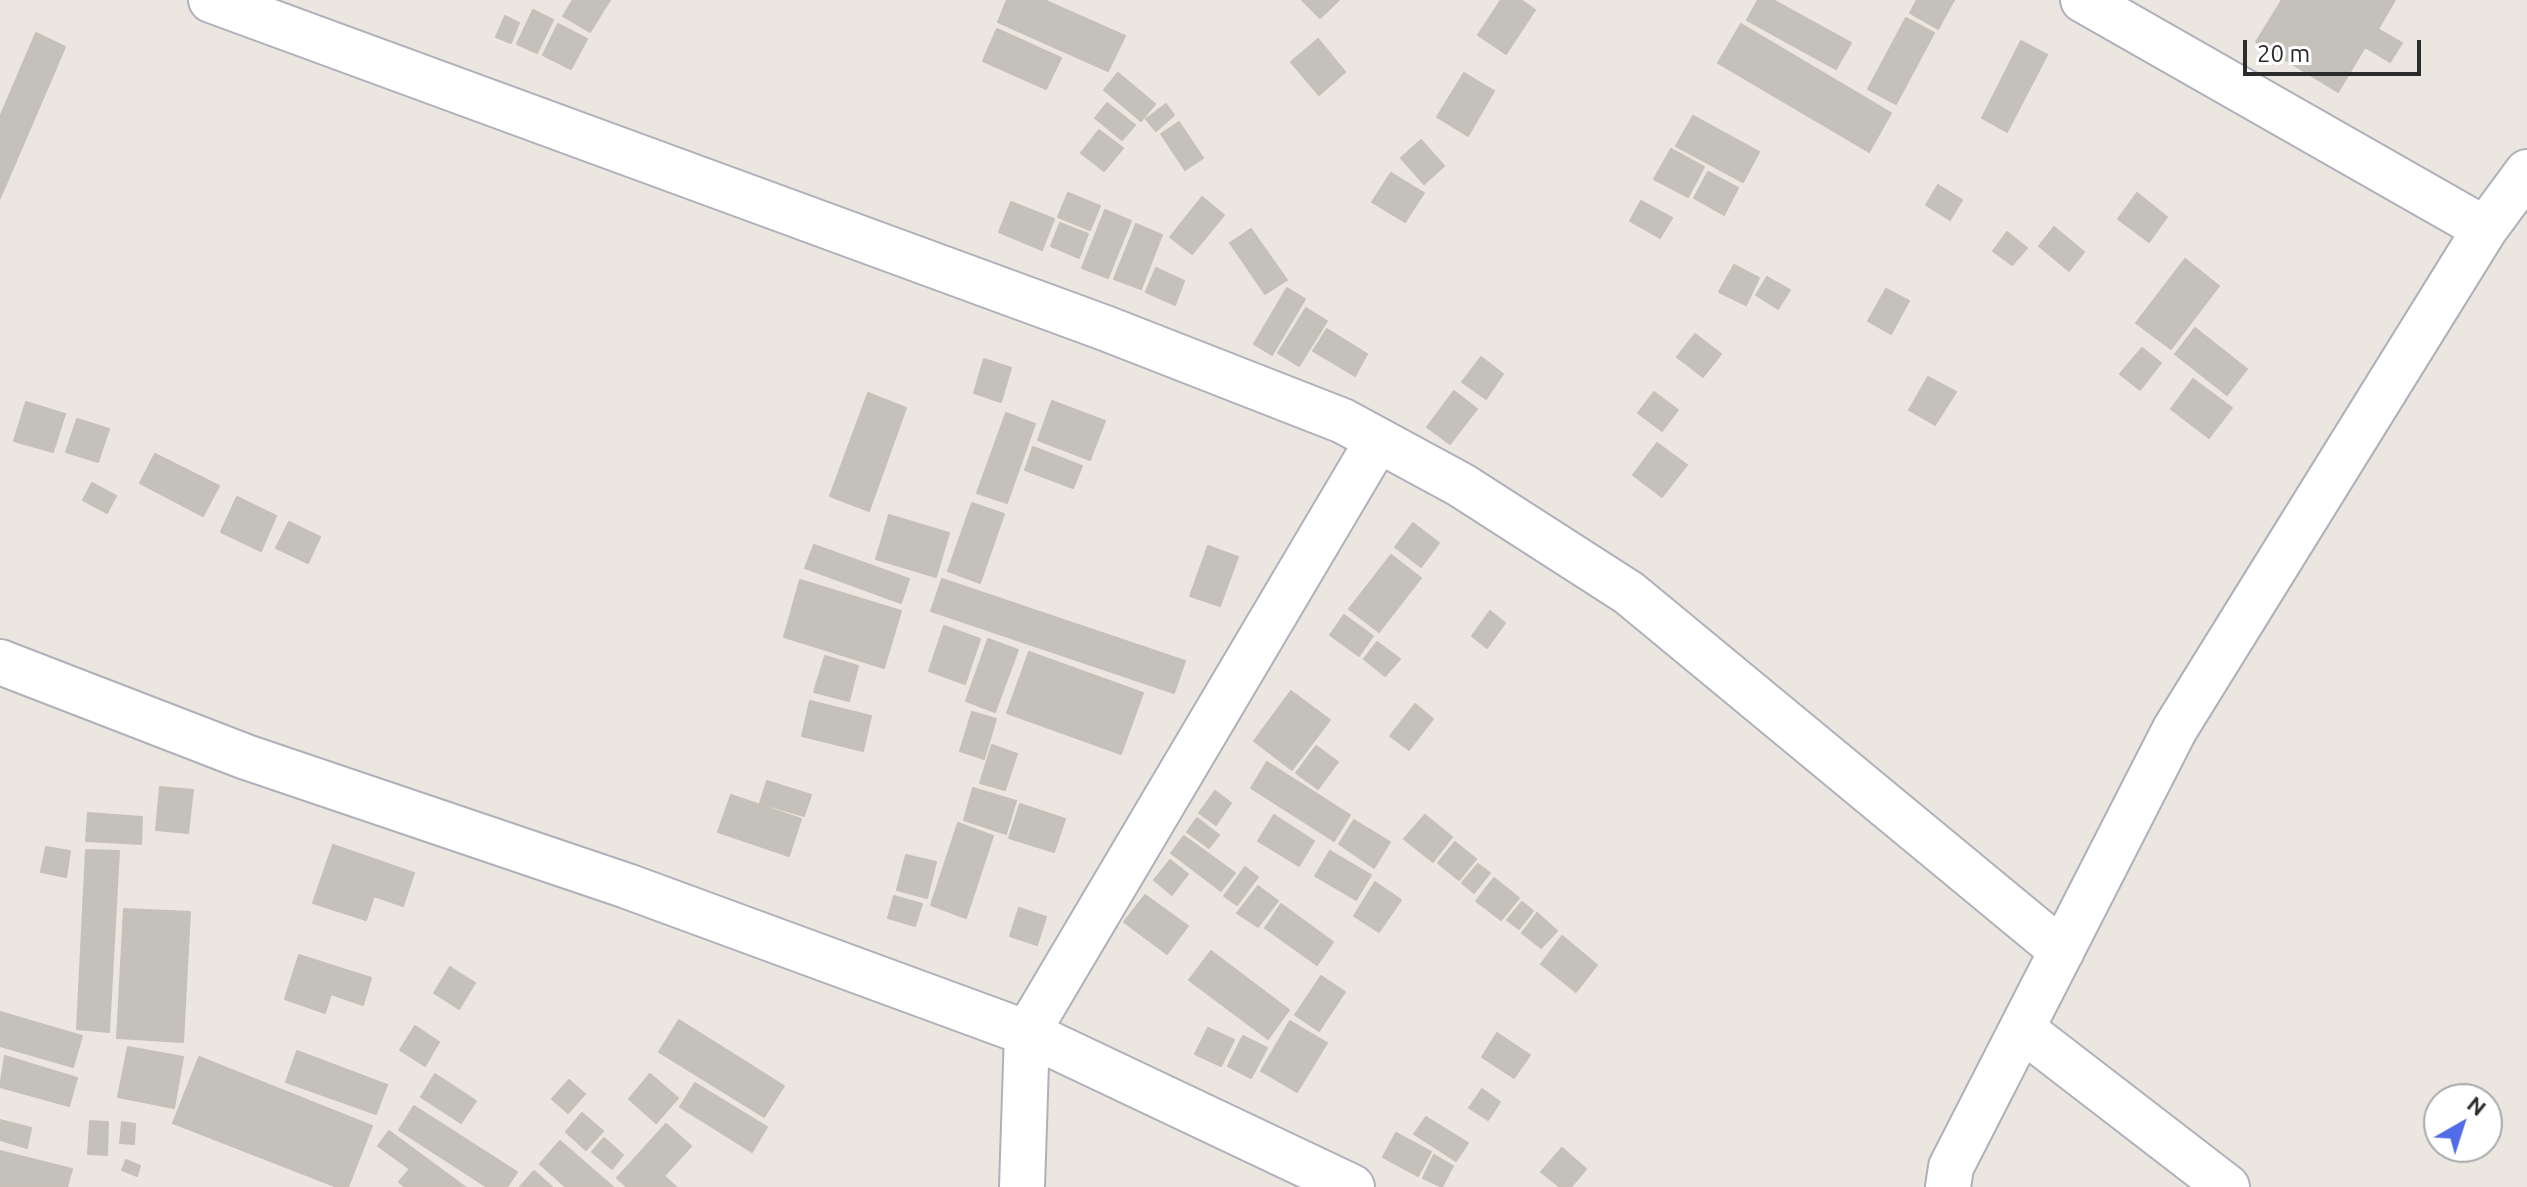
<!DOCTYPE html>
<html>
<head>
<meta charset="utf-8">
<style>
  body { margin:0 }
  #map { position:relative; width:2527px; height:1187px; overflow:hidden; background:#ebe6df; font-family:Ubuntu,sans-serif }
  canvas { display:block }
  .north { position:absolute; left:2423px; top:1083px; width:80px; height:80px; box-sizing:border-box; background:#fff; border:2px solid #aaa; border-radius:50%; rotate:39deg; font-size:22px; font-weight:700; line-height:32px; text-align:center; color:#2b2b2b }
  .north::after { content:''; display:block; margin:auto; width:28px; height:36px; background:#516ce6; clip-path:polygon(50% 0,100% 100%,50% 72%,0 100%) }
  .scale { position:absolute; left:2243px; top:40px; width:178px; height:36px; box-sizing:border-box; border:4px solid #2b2b2b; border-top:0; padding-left:10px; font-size:24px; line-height:28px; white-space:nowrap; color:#2b2b2b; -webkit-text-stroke:6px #fff; paint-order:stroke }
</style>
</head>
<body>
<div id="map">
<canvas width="2527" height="1187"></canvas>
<div class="north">N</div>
<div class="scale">20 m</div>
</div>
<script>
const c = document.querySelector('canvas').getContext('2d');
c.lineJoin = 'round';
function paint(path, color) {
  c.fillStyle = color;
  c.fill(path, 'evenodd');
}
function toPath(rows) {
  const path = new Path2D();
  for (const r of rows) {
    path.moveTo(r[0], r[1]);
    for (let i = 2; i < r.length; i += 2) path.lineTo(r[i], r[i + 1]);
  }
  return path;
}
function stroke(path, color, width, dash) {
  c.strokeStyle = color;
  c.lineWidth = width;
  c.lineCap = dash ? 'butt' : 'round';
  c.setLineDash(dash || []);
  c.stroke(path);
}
const building = toPath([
  [573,0,610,0,590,32,563,16,573,0],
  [1007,0,1044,0,1125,36,1108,71,998,22,1007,0],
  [1302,0,1339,0,1320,18,1302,0],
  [1501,0,1521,0,1535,10,1506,54,1478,35,1501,0],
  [1758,0,1773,0,1851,43,1836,69,1747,20,1758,0],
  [1917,0,1954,0,1938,29,1910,13,1917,0],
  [2282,0,2395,0,2378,29,2402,43,2390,62,2365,47,2338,92,2256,42,2282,0],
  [533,10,553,20,537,53,517,44,533,10],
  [505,16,519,23,511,43,496,37,505,16],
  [1906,18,1934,33,1896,104,1868,89,1906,18],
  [558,24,587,39,571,69,543,55,558,24],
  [1741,24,1891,113,1869,152,1718,63,1741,24],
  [997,29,1061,58,1046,89,983,61,997,29],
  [36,33,65,47,0,198,0,117,36,33],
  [1318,39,1345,72,1319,95,1291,62,1318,39],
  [2021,41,2047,55,2007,132,1982,118,2021,41],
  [1118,73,1155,104,1141,121,1104,90,1118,73],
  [1464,73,1494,91,1468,136,1437,117,1464,73],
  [1107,103,1135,125,1122,140,1095,118,1107,103],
  [1166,104,1174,115,1156,131,1146,119,1166,104],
  [1693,116,1759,152,1743,182,1676,146,1693,116],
  [1179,122,1203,158,1185,170,1161,134,1179,122],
  [1099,130,1123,148,1104,171,1081,153,1099,130],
  [1421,140,1444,166,1424,184,1401,158,1421,140],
  [1671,149,1704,167,1688,197,1654,179,1671,149],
  [1708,172,1738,188,1724,215,1694,198,1708,172],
  [1391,173,1424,193,1405,222,1372,202,1391,173],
  [1938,185,1962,200,1950,220,1926,205,1938,185],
  [1068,193,1100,206,1090,230,1058,217,1068,193],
  [2137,193,2167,217,2149,242,2118,219,2137,193],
  [1202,197,1224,215,1192,254,1170,237,1202,197],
  [1641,201,1672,218,1660,238,1630,221,1641,201],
  [1011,202,1054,219,1042,250,999,232,1011,202],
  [1105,210,1131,221,1108,278,1082,268,1105,210],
  [1060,223,1088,234,1079,258,1051,246,1060,223],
  [1136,224,1162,235,1141,289,1114,279,1136,224],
  [2054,227,2084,252,2069,271,2039,246,2054,227],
  [1251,229,1287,280,1265,294,1230,243,1251,229],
  [2007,232,2027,248,2012,265,1993,251,2007,232],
  [2185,259,2219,286,2171,349,2136,323,2185,259],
  [1734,265,1759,278,1746,305,1719,292,1734,265],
  [1156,268,1184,281,1175,305,1146,292,1156,268],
  [1767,277,1790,290,1778,309,1756,295,1767,277],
  [1287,288,1305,299,1272,355,1254,344,1287,288],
  [1886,289,1909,301,1891,334,1868,321,1886,289],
  [1306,308,1327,321,1299,366,1278,353,1306,308],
  [2195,328,2247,369,2227,395,2175,354,2195,328],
  [1327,329,1367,354,1355,376,1313,351,1327,329],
  [1695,334,1721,354,1703,377,1677,357,1695,334],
  [2142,348,2161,363,2140,390,2120,374,2142,348],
  [1481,357,1503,374,1486,399,1462,382,1481,357],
  [984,359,1011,368,1001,402,974,393,984,359],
  [1928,377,1956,392,1935,425,1909,410,1928,377],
  [2193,379,2232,408,2209,438,2171,409,2193,379],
  [1454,391,1477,409,1450,444,1427,427,1454,391],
  [1654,392,1678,410,1662,431,1638,413,1654,392],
  [868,393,906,408,869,511,830,496,868,393],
  [1052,401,1105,421,1090,460,1038,440,1052,401],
  [26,402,65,414,53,452,14,441,26,402],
  [1006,413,1035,424,1007,503,977,493,1006,413],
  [77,419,109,429,98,462,66,452,77,419],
  [1657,443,1687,465,1662,497,1633,475,1657,443],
  [1033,447,1082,466,1073,488,1025,470,1033,447],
  [155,454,219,486,203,516,140,483,155,454],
  [92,483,116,496,107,513,83,500,92,483],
  [237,497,276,516,261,551,221,532,237,497],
  [972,503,1004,514,980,583,948,571,972,503],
  [889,515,949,533,936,577,876,559,889,515],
  [289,522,320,537,308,563,276,548,289,522],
  [1413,523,1439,543,1421,567,1395,547,1413,523],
  [814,545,909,579,901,603,805,568,814,545],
  [1208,546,1238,557,1220,606,1190,596,1208,546],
  [1391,555,1421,578,1379,632,1349,609,1391,555],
  [942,579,1185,661,1174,693,931,611,942,579],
  [800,580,901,611,884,668,784,637,800,580],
  [1490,611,1505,623,1487,648,1472,636,1490,611],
  [1344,615,1373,636,1359,656,1330,635,1344,615],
  [944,626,980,639,965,684,929,671,944,626],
  [988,639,1018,650,995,712,966,701,988,639],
  [1377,642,1400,659,1385,676,1364,659,1377,642],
  [1029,652,1143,693,1121,754,1007,713,1029,652],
  [825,656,858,666,849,701,814,692,825,656],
  [1291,691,1330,720,1292,770,1254,741,1291,691],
  [810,701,871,716,863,751,802,736,810,701],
  [1415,704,1433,719,1409,750,1390,736,1415,704],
  [972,712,996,719,984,759,960,751,972,712],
  [992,745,1017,754,1005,790,980,783,992,745],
  [1316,746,1338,762,1318,789,1296,773,1316,746],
  [1267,762,1350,815,1334,841,1251,788,1267,762],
  [767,781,811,795,804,816,760,803,767,781],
  [160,787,193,790,188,833,156,830,160,787],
  [973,788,1016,801,1006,834,964,820,973,788],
  [1215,791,1231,803,1216,825,1199,813,1215,791],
  [731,795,801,819,789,856,718,832,731,795],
  [1020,804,1065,819,1054,852,1009,838,1020,804],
  [88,813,142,817,141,844,86,841,88,813],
  [1274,815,1314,841,1299,866,1258,841,1274,815],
  [1425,815,1452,837,1433,862,1404,839,1425,815],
  [1197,818,1219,835,1209,848,1187,832,1197,818],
  [1354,820,1390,842,1374,868,1339,844,1354,820],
  [958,823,993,836,966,918,931,905,958,823],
  [1184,836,1235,873,1221,891,1171,853,1184,836],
  [1455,842,1476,859,1459,880,1438,863,1455,842],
  [333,845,414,873,403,906,374,896,366,920,313,903,333,845],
  [46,847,70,851,66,877,41,872,46,847],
  [86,850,119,851,109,1032,77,1029,86,850],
  [1330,851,1371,875,1356,900,1315,876,1330,851],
  [906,855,936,862,927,898,897,890,906,855],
  [1170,860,1188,874,1172,895,1154,880,1170,860],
  [1478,864,1490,873,1474,893,1462,883,1478,864],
  [1245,867,1258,877,1237,905,1224,896,1245,867],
  [1494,878,1519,898,1501,920,1476,901,1494,878],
  [1375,882,1401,900,1379,932,1354,916,1375,882],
  [1258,886,1278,901,1258,927,1237,913,1258,886],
  [1145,895,1188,926,1167,954,1124,922,1145,895],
  [894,896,922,904,915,926,888,918,894,896],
  [1522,902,1533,911,1519,929,1507,920,1522,902],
  [1281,904,1333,942,1317,965,1265,928,1281,904],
  [1019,908,1046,917,1037,945,1010,936,1019,908],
  [124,909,190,912,183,1042,117,1038,124,909],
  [1537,913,1557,931,1541,948,1522,933,1537,913],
  [1562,936,1597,965,1576,992,1541,964,1562,936],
  [1211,951,1289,1010,1268,1039,1189,980,1211,951],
  [299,955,371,978,363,1005,331,994,325,1013,285,999,299,955],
  [450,967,475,983,459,1009,434,993,450,967],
  [1321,976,1345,992,1319,1031,1295,1015,1321,976],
  [0,1012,82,1036,73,1067,0,1046,0,1012],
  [679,1020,784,1086,764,1117,659,1052,679,1020],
  [1290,1021,1327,1043,1297,1092,1261,1071,1290,1021],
  [415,1026,439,1042,425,1066,400,1050,415,1026],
  [1208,1028,1234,1040,1221,1066,1195,1054,1208,1028],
  [1497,1033,1530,1055,1514,1078,1482,1057,1497,1033],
  [1243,1036,1267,1048,1251,1078,1228,1066,1243,1036],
  [128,1047,183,1057,174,1108,118,1097,128,1047],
  [297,1051,387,1085,376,1114,286,1082,297,1051],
  [5,1056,77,1078,69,1106,0,1087,5,1056],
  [199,1057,372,1126,348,1187,337,1187,173,1123,199,1057],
  [435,1074,476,1101,461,1123,421,1097,435,1074],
  [650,1074,678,1098,656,1123,629,1099,650,1074],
  [569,1080,585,1094,568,1113,552,1099,569,1080],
  [695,1083,767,1127,752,1152,680,1107,695,1083],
  [1482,1089,1500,1102,1488,1120,1469,1108,1482,1089],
  [414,1106,517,1172,507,1187,487,1187,399,1130,414,1106],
  [582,1113,603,1131,586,1150,566,1132,582,1113],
  [1426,1117,1468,1143,1456,1161,1414,1134,1426,1117],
  [0,1120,31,1128,27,1148,0,1140,0,1120],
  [90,1121,108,1122,107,1155,88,1154,90,1121],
  [122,1122,135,1124,134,1144,120,1143,122,1122],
  [666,1124,691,1146,664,1176,676,1187,627,1187,617,1178,666,1124],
  [389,1131,465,1187,405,1187,399,1182,410,1169,378,1146,389,1131],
  [1396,1133,1431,1152,1418,1176,1383,1157,1396,1133],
  [604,1138,623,1155,612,1169,592,1152,604,1138],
  [560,1141,613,1187,566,1187,540,1164,560,1141],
  [1562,1148,1586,1169,1571,1187,1560,1187,1541,1172,1562,1148],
  [0,1151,72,1169,67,1187,0,1187,0,1151],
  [1434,1155,1453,1166,1442,1187,1423,1178,1434,1155],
  [126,1160,140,1166,137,1176,122,1170,126,1160],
  [534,1171,552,1187,520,1187,534,1171]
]);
paint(building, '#c4c0ba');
stroke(building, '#c6c1b8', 2);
const minor = toPath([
  [211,0,1105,328,1343,421,1461,485,1629,593,2062,951],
  [2083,0,2485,229],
  [0,662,246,757,627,886,1027,1033,1352,1187],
  [2022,1029,2227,1187],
  [1022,1187,1027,1033,1378,440],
  [1948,1187,1951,1167,2175,729,2485,229,2527,172]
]);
stroke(minor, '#afb0ba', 48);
stroke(minor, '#fff', 44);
</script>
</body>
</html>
